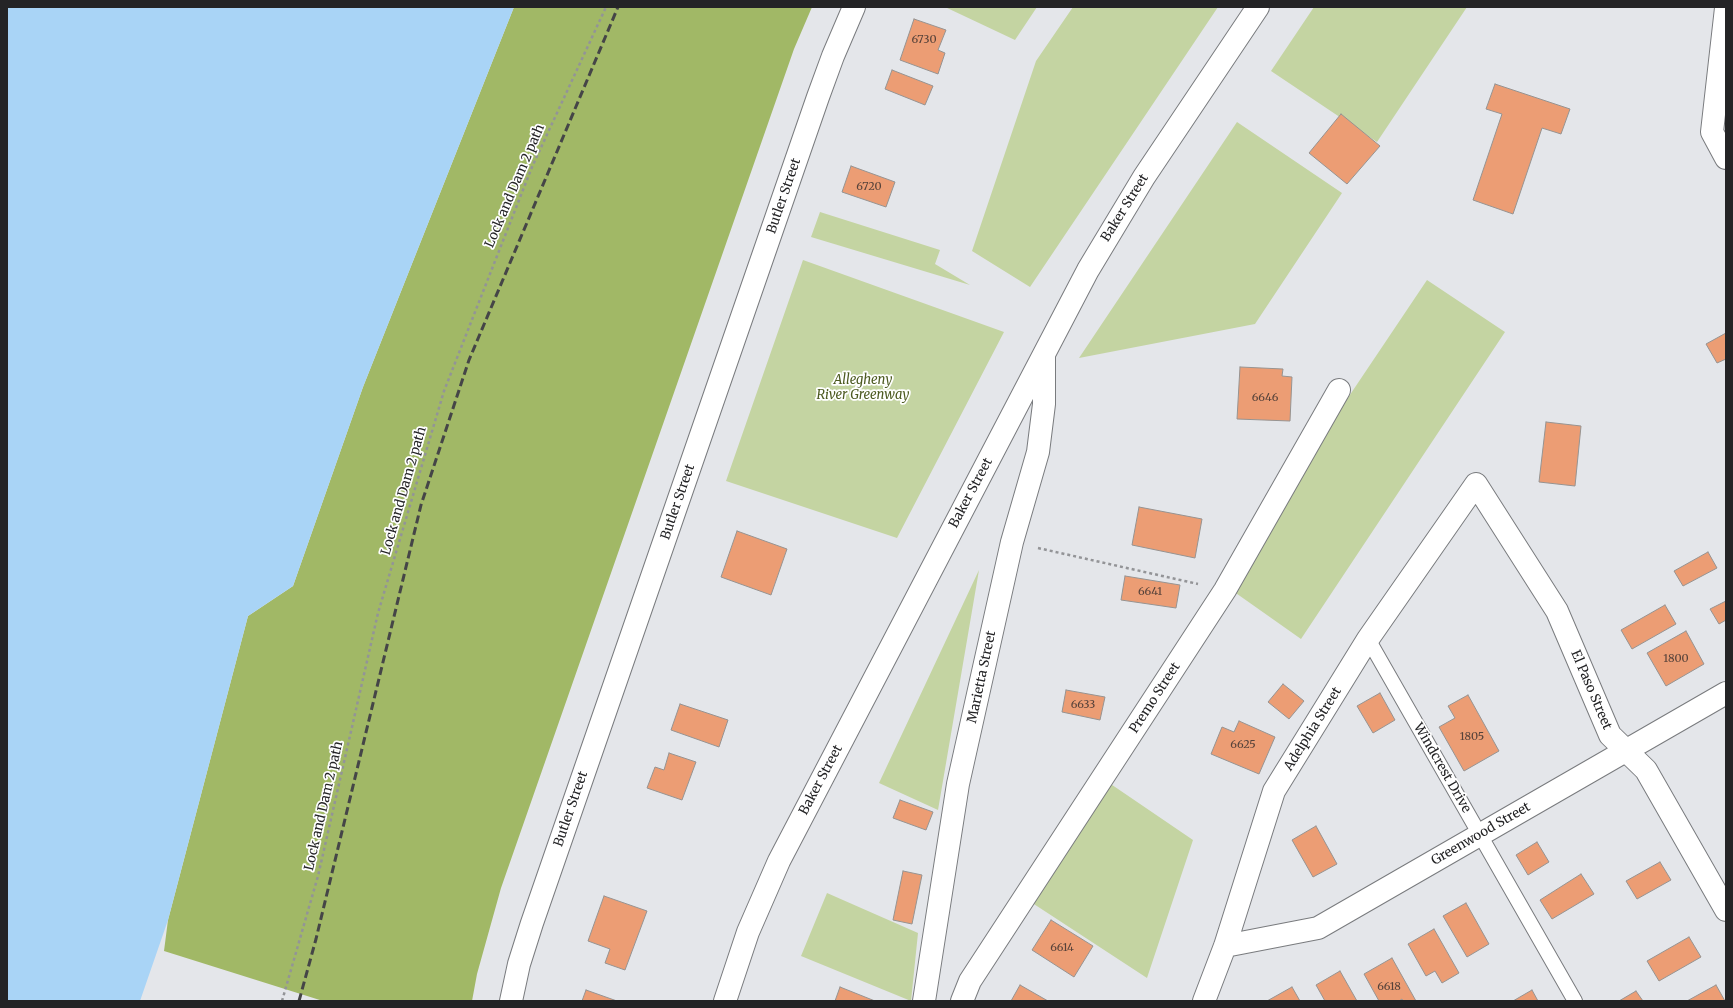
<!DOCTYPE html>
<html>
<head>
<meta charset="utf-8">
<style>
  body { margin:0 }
  #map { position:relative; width:1733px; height:1008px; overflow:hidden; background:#e4e6ea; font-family:Merriweather,serif }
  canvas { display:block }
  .frame { position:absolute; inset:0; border:8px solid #242426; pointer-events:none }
</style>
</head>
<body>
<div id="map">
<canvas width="1733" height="1008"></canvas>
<div class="frame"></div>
</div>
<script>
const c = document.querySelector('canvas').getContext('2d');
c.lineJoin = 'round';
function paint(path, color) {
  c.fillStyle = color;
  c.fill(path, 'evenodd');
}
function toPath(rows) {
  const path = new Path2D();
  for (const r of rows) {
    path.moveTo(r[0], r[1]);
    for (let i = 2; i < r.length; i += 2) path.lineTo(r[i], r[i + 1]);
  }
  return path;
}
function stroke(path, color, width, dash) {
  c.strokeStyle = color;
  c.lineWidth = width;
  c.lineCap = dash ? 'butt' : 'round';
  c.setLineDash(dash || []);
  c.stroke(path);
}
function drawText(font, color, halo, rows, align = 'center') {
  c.font = font + ' Merriweather,serif';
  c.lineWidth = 3.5;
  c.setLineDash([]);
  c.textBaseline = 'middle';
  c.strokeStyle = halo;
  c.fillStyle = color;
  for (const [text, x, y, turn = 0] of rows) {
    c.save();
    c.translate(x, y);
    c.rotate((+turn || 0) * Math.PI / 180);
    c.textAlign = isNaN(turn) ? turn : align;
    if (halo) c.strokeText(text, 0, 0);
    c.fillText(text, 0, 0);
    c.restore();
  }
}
paint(toPath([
  [945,7,1037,7,1015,40],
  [1073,7,1218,7,1030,287,972,251,1036,61],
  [1314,7,1467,7,1377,142,1271,71],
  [1237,122,1342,193,1255,324,1079,358],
  [820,212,940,250,935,264,970,285,811,237],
  [803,260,1004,332,897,538,726,481],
  [1427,280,1505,332,1301,639,1223,584],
  [979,570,938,810,879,783],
  [1096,774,1193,840,1147,978,1017,893],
  [827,893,918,933,911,1001,801,956]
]), '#c4d4a2');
paint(toPath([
  [514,7,812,7,794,49,501,888,477,974,472,1001,323,1001,164,951,168,920,248,616,293,586,363,387]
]), '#a1b866');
paint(toPath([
  [7,7,514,7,363,387,293,586,248,616,168,920,140,1001,7,1001]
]), '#a9d4f6');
const building = toPath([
  [914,19,946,30,938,50,945,53,938,74,900,60,914,19],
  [892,70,933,86,925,105,885,89,892,70],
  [1495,84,1570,109,1561,134,1542,128,1513,214,1473,200,1502,114,1486,109,1495,84],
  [1341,114,1380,146,1347,184,1309,153,1341,114],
  [851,166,895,182,886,207,842,192,851,166],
  [1726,333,1726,359,1717,363,1706,344,1726,333],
  [1240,367,1283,369,1282,376,1292,377,1290,421,1237,419,1240,367],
  [1546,422,1581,426,1575,486,1539,482,1546,422],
  [1139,507,1202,519,1195,558,1132,545,1139,507],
  [737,531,787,549,771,595,721,577,737,531],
  [1708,552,1717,568,1683,586,1674,571,1708,552],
  [1125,576,1180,585,1176,608,1121,600,1125,576],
  [1726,601,1726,620,1719,624,1710,609,1726,601],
  [1665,605,1676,624,1632,649,1621,630,1665,605],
  [1686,631,1704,664,1666,686,1647,653,1686,631],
  [1283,684,1304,701,1289,719,1268,702,1283,684],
  [1066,690,1105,697,1100,720,1062,712,1066,690],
  [1380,693,1395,720,1373,733,1357,706,1380,693],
  [1468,695,1499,751,1464,771,1439,727,1455,718,1448,706,1468,695],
  [680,704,728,720,719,747,671,730,680,704],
  [1239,721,1275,737,1259,774,1211,754,1222,727,1234,732,1239,721],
  [669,753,696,762,682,800,647,788,655,767,664,770,669,753],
  [900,800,933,812,926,830,893,818,900,800],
  [1316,826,1337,864,1313,877,1292,840,1316,826],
  [1537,842,1549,862,1528,875,1516,855,1537,842],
  [1660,862,1671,880,1637,899,1626,881,1660,862],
  [903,871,922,875,912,924,893,920,903,871],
  [1581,874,1594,894,1552,919,1540,900,1581,874],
  [604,896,647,911,625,970,605,963,610,949,588,941,604,896],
  [1466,903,1489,944,1467,957,1443,916,1466,903],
  [1051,920,1093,946,1074,977,1032,950,1051,920],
  [1434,929,1459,973,1442,983,1435,971,1426,976,1408,944,1434,929],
  [1689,937,1701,957,1659,981,1647,961,1689,937],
  [1392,958,1416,1001,1403,1001,1402,999,1399,1001,1379,1001,1364,974,1392,958],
  [1340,971,1357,1001,1325,1001,1316,985,1340,971],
  [1020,985,1048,1001,1011,1001,1020,985],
  [1716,985,1725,1001,1687,1001,1716,985],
  [840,987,875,1001,835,1001,840,987],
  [1292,987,1300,1001,1267,1001,1292,987],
  [586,990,617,1001,582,1001,586,990],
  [1532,990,1538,1001,1513,1001,1532,990],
  [1636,991,1643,1001,1619,1001,1636,991]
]);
paint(building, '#ec9d74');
stroke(building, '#969391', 1);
const lane = toPath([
  [1368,639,1575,1001]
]);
const street = toPath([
  [1726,8,1712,132,1726,158],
  [1225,946,1318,928,1726,693],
  [725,1001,748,932,779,861,1088,270,1144,177,1258,7],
  [924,1001,958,784,1012,542,1038,452,1044,404,1044,357],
  [962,1001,970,981,1225,590,1339,390],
  [1204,1001,1225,946,1274,791,1368,639,1476,484,1557,611,1610,735,1646,770,1726,910]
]);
const highway = toPath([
  [511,1001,519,964,532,923,818,97,833,56,854,7]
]);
stroke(lane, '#797b7e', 16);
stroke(street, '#797b7e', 24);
stroke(highway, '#797b7e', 24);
stroke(toPath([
  [1038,548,1198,584],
  [282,1001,318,876,378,613,444,391,532,167,606,7]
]), '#939497', 2.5, [3, 3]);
stroke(lane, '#fff', 14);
stroke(street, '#fff', 22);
stroke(highway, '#fff', 22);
stroke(toPath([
  [299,1001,316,939,421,505,469,360,618,7]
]), '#454547', 3, [8, 4]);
drawText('11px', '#56423a', null, [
  ["6730",924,40],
  ["6720",869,187],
  ["6646",1265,398],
  ["6641",1150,592],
  ["1800",1676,659],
  ["6633",1083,705],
  ["1805",1472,737],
  ["6625",1243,745],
  ["6614",1062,948],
  ["6618",1389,987]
]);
drawText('13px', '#242426', '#fff', [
  ["Lock and Dam 2 path",515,186,-67],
  ["Butler Street",784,196,-71],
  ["Baker Street",1125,208,-58],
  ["Lock and Dam 2 path",404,491,-74],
  ["Baker Street",971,493,-62],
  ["Butler Street",678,502,-71],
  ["Marietta Street",982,677,-78],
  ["El Paso Street",1591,690,67],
  ["Premo Street",1155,698,-57],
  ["Adelphia Street",1313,729,-58],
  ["Windcrest Drive",1442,768,60],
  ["Baker Street",821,780,-62],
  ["Lock and Dam 2 path",324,806,-77],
  ["Butler Street",571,809,-71],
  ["Greenwood Street",1481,834,-30]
]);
drawText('italic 13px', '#4c5a20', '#fff', [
  ["Allegheny",863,380],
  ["River Greenway",863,395]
]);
</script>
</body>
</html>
